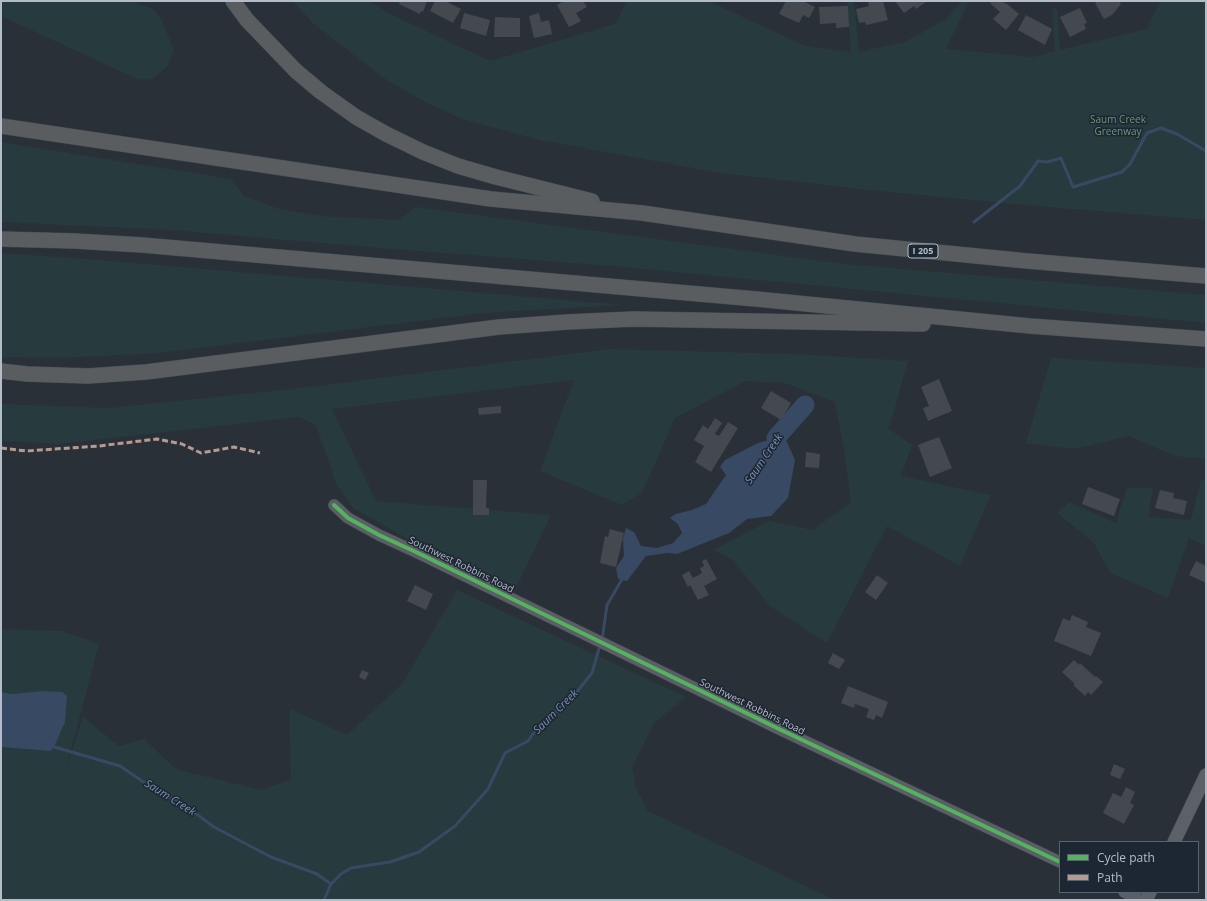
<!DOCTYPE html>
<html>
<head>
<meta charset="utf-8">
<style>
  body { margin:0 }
  #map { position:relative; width:1207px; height:901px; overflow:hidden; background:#2a3038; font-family:"Open Sans",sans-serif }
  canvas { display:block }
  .frame { position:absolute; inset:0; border:2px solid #b4bcc9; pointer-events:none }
  .legend { position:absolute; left:1059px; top:841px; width:140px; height:52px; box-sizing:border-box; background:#1d2633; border:1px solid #59626f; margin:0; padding:5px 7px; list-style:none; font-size:12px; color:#b4bcc9 }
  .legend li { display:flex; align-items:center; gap:8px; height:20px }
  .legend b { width:20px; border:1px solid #59626f }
</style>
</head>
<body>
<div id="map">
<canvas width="1207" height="901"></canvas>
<div class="frame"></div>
<ul class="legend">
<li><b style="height:5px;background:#56b35d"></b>Cycle path</li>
<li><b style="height:5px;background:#b69a8f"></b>Path</li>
</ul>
</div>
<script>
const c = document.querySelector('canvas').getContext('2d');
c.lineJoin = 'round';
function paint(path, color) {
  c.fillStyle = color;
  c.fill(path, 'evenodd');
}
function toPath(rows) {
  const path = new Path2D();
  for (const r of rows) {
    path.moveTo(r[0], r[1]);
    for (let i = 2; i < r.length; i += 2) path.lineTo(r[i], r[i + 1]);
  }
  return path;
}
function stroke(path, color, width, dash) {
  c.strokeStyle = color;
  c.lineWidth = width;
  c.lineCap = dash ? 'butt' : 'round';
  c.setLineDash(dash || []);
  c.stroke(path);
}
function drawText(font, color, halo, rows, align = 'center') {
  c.font = font + ' "Open Sans",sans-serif';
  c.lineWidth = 3;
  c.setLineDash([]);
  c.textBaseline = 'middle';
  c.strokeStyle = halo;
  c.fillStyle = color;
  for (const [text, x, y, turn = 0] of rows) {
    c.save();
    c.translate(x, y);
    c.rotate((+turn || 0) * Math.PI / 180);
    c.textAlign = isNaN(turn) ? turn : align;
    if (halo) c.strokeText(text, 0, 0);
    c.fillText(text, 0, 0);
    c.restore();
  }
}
paint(toPath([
  [1,1,128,1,134,2,155,10,162,21,174,50,168,66,152,79,139,80,1,16],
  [292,1,370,1,388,13,490,61,615,24,627,1,709,1,805,46,851,52,847,1,854,1,859,52,905,42,946,19,962,1,969,1,946,49,1033,57,1055,51,1052,9,1057,8,1060,50,1147,29,1160,1,1206,1,1206,220,1059,208,877,191,720,173,540,140,462,119,421,100,382,77,313,23],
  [1,142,231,179,244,196,279,209,321,216,399,220,416,207,845,264,1206,295,1206,323,623,267,367,247,170,230,1,222],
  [1,253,100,260,623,305,483,313,160,353,61,358,1,357],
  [610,349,796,354,908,361,889,429,912,445,901,476,991,495,960,566,887,526,827,643,770,606,732,559,713,550,769,521,813,530,851,502,844,450,835,402,785,383,746,381,675,418,642,493,622,505,540,471,574,380,332,409,376,501,551,515,517,586,427,550,353,508,336,483,316,425,299,417,60,444,1,441,1,404,109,408,301,388],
  [1051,358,1206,368,1206,459,1175,456,1129,436,1074,449,1026,443],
  [1201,480,1206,480,1206,546,1189,538,1168,598,1110,573,1094,543,1057,513,1069,502,1116,523,1127,488,1153,488,1148,517,1191,520],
  [457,590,686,697,654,723,632,767,636,788,648,811,835,900,1,900,1,747,50,751,42,691,12,694,1,692,1,629,62,631,99,644,65,773,83,717,119,746,144,739,176,769,261,790,291,779,289,715,291,709,347,735,402,684]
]), '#273a3e');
paint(toPath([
  [776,438,785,438,795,460,788,498,771,516,747,519,729,533,677,554,667,553,646,556,627,581,618,579,616,568,624,556,623,539,626,528,634,532,641,546,657,548,673,543,682,533,678,524,670,518,676,514,692,510,706,504,726,475,720,467,725,460,758,443],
  [42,691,62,692,67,696,65,722,54,747,50,751,1,747,1,692,12,694]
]), '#384963');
stroke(toPath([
  [974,222,1020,186,1038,161,1047,162,1061,158,1073,187,1122,172,1130,164,1147,133,1161,128,1177,134,1206,151],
  [602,640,607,605,624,576],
  [51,746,120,766,161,794,179,801,214,827,271,857,317,874,331,884],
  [324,900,331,884,341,874,351,868,390,862,419,852,455,826,488,789,505,753,528,741,538,727,572,698,592,673,600,645]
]), '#384963', 3);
stroke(toPath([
  [776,438,805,405]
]), '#384963', 19);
paint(toPath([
  [400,1,427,1,423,12,421,11,420,14,399,4],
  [435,1,445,1,461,9,453,23,430,11],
  [564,1,583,1,587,7,576,13,581,21,569,27,557,5],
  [786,1,803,1,815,7,809,18,803,15,799,23,779,14],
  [874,1,883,1,888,20,866,25,865,22,859,23,856,9,869,6,868,2],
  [895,1,927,1,916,9,914,6,904,13],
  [992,1,1005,1,1004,2,1005,4,1006,3,1019,14,1006,30,993,19,1000,12,990,3],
  [1098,1,1119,1,1121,4,1112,15,1104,19,1095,3],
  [848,6,849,27,836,28,836,23,820,24,819,7],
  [1080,8,1087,23,1084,24,1086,29,1070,37,1060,17],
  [464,13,490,20,486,36,460,28],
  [539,13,541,22,549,20,552,34,534,38,529,16],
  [1026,15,1052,29,1045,45,1018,30],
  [495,17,520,18,520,37,494,37],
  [939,379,952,411,928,421,923,408,929,406,921,387],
  [771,391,791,403,781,420,761,408],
  [501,406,501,413,479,415,478,408],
  [715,418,722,423,715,434,719,436,728,422,738,428,711,472,695,462,704,446,694,440,703,425,708,429],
  [939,437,952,468,930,477,918,445],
  [806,452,820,454,819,468,805,467],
  [473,480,487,480,486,508,489,508,489,515,473,515],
  [1088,487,1120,499,1114,516,1082,504],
  [1160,490,1174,493,1173,498,1187,501,1184,515,1155,508],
  [610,529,624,533,616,567,600,563,605,536,608,537],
  [706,559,717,579,704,586,709,595,698,600,690,585,688,587,682,575,689,571,693,578,702,573,700,568,704,566,702,561],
  [1196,561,1206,566,1206,583,1189,575],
  [877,575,888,583,876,600,865,592],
  [415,585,433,594,426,610,407,601],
  [1072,615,1088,622,1086,627,1101,633,1091,656,1054,641,1063,618,1070,621],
  [833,653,845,660,839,669,828,663],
  [1074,660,1079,665,1080,663,1095,677,1096,676,1103,682,1091,695,1088,692,1085,696,1073,685,1075,684,1062,672],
  [362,670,369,673,365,680,359,677],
  [848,686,888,702,882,718,876,715,874,720,866,717,869,709,855,704,854,708,841,703],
  [1114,764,1125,769,1120,779,1110,775],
  [1126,787,1135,792,1130,803,1134,805,1124,824,1103,813,1113,793,1121,797]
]), '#444950');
const minor = toPath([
  [334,505,348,518,379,535,418,553,777,728,1060,862],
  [1124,892,1141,900]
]);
const major = toPath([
  [1174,842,1206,775],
  [1146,900,1150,892]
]);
const highway = toPath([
  [233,1,247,20,296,71,321,92,356,117,386,134,423,152,458,166,496,177,592,201],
  [1,126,491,199,642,213,855,244,1027,261,1206,276],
  [1,239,75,241,142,245,756,299,1030,326,1206,339],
  [1,371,27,374,88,376,146,372,499,327,567,322,634,319,923,324]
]);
stroke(minor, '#484c53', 12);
stroke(major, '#484c55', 14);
stroke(highway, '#474c53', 16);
stroke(minor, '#5a5e66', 11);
stroke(major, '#5c6168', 13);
stroke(highway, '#5a5d60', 15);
stroke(toPath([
  [1,448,26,451,99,446,157,439,182,444,201,453,234,447,260,453]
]), '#b69a8f', 3, [6, 3]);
stroke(toPath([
  [334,505,348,518,379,535,418,553,777,728,1060,862]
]), '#56b35d', 4);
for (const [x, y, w] of [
  [923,251,30]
]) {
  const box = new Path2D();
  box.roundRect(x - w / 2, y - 7, w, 14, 3);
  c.fillStyle = '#1d2633';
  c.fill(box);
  stroke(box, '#b4bcc9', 1);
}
drawText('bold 9px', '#b4bcc9', null, [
  ["I 205",923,251]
]);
drawText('10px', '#6b9a76', '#1d2633', [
  ["Saum Creek",1118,120],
  ["Greenway",1118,132]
]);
drawText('10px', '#b4bcc9', '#1d2633', [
  ["Southwest Robbins Road",461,565,26],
  ["Southwest Robbins Road",752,707,26]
]);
drawText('italic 11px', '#7c92b1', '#1d2633', [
  ["Saum Creek",764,459,-56],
  ["Saum Creek",556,712,-45],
  ["Saum Creek",170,798,32]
]);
</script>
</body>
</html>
